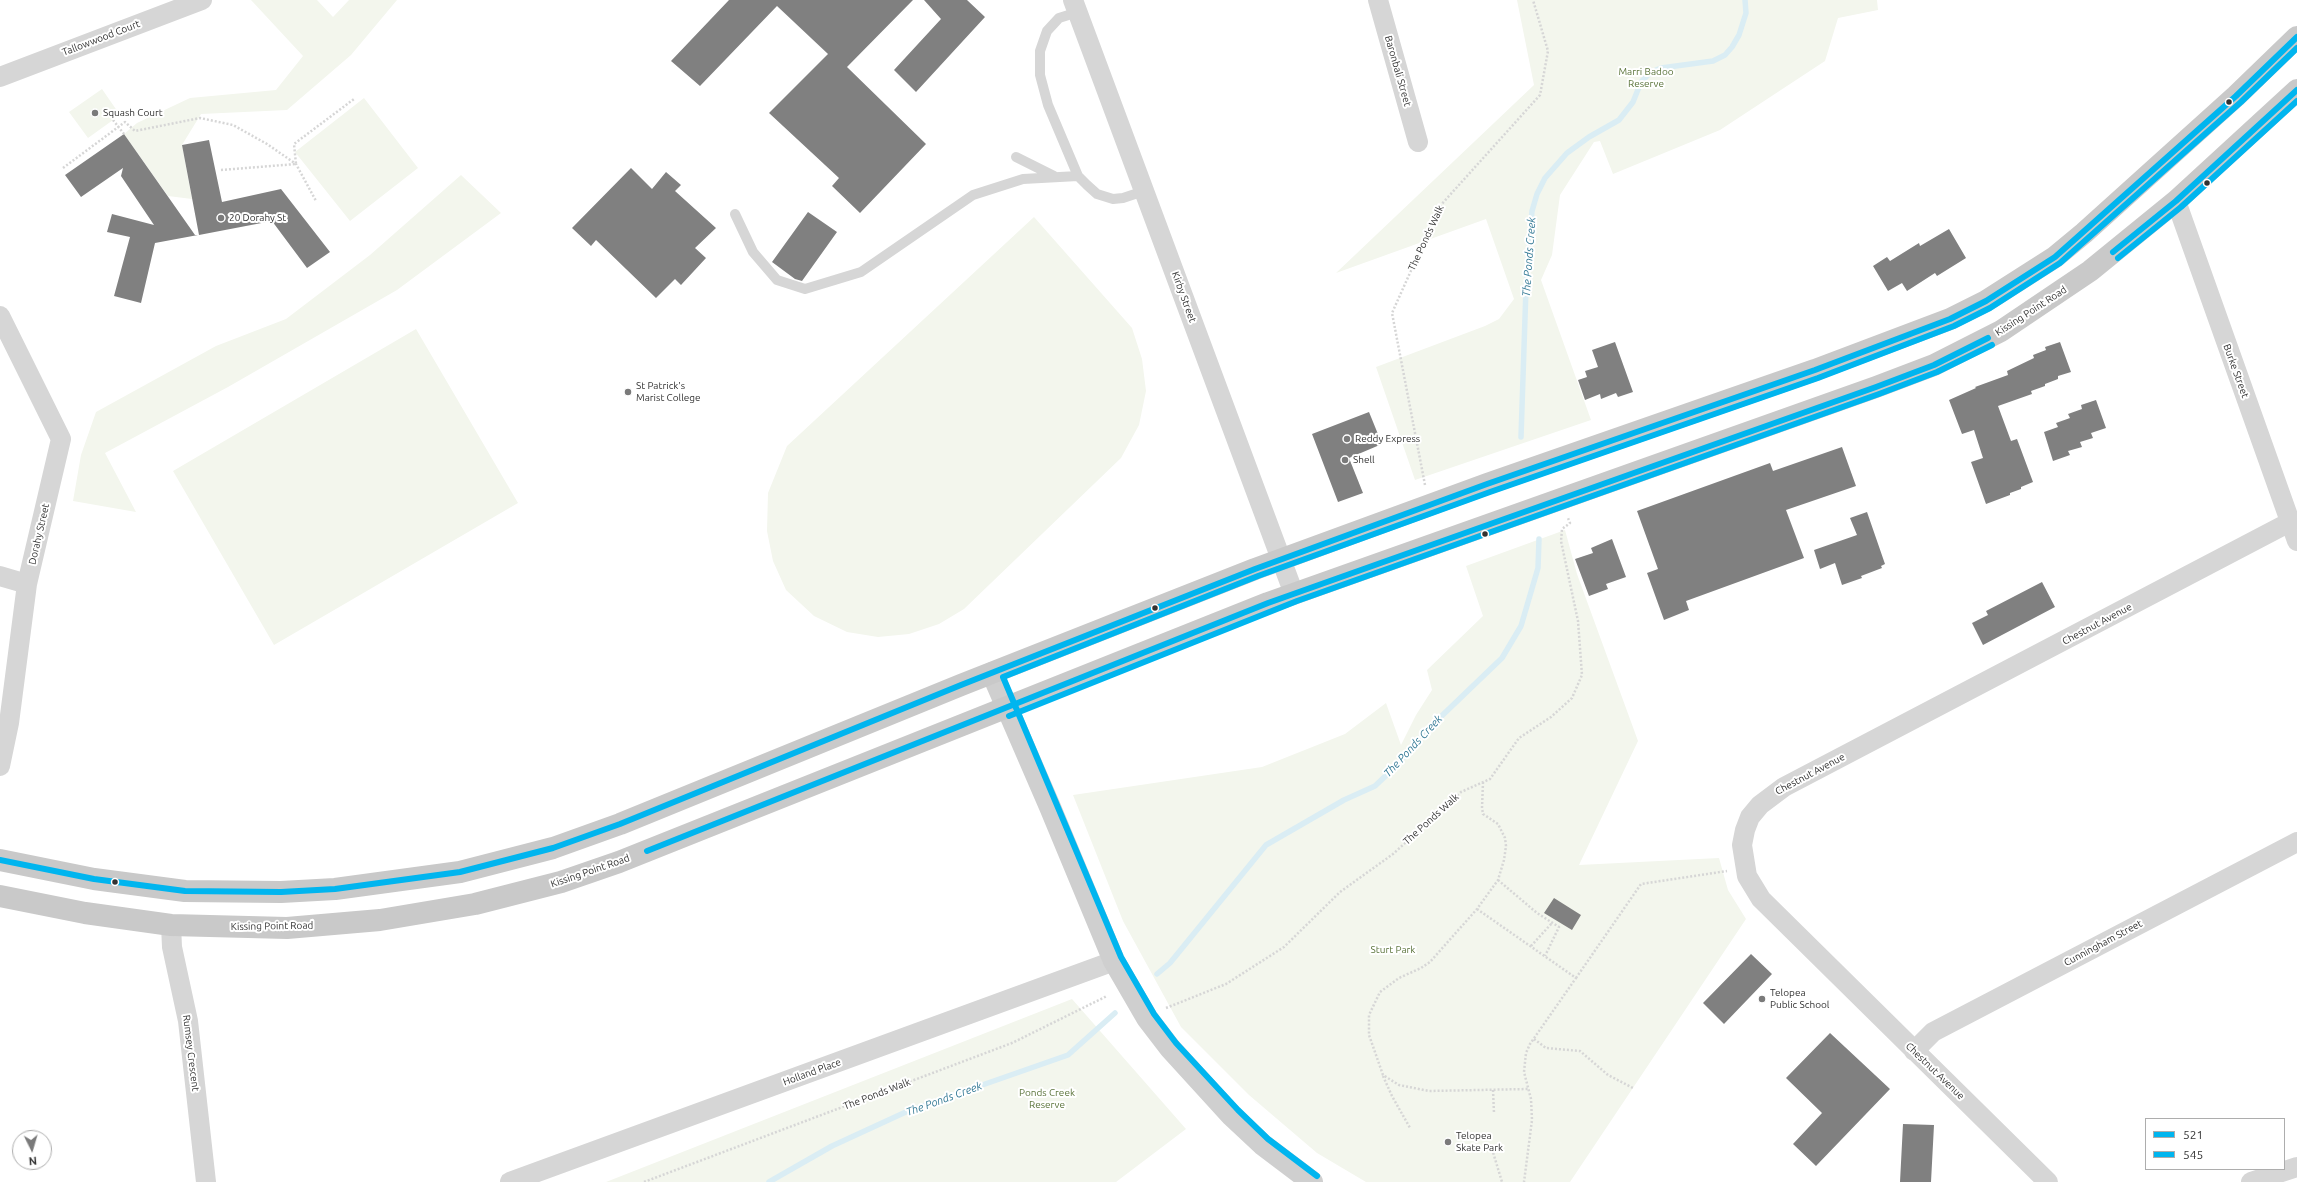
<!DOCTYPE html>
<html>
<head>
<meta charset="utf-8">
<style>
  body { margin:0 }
  #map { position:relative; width:2297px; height:1182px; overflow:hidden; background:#fff; font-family:Ubuntu,sans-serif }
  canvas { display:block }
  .legend { position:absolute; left:2145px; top:1118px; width:140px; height:52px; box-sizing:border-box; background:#fff; border:1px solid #adadad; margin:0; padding:5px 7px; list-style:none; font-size:12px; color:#323232 }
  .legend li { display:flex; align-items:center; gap:8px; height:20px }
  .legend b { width:20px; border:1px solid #adadad }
  .north { position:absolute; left:12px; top:1130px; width:40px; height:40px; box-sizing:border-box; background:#fff; border:1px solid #adadad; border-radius:50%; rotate:175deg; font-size:11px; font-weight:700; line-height:16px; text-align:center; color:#323232 }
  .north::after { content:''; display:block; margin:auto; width:14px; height:18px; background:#7a7a7a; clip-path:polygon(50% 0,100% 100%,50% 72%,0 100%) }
</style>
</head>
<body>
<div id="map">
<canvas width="2297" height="1182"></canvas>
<ul class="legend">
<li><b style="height:5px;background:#00b5ef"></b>521</li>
<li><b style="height:5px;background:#00b5ef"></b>545</li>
</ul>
<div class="north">N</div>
</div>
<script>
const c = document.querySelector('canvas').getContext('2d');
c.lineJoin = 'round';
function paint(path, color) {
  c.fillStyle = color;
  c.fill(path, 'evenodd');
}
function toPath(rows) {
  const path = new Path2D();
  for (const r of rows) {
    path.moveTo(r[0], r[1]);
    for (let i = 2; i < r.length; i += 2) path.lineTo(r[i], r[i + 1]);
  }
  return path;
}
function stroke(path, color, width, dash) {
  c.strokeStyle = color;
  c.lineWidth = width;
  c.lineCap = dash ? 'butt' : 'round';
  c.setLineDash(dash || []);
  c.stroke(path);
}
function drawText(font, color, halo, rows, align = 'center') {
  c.font = font + ' Ubuntu,sans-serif';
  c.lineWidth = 4;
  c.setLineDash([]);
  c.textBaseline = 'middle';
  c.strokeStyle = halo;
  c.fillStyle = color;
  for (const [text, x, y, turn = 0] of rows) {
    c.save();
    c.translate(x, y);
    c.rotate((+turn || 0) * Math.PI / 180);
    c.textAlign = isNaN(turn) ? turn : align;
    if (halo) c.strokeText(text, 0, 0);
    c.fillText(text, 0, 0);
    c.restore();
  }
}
paint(toPath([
  [251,0,317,0,333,17,349,0,397,0,351,55,287,110,201,114,182,145,192,199,168,196,124,134,137,123,190,98,276,90,303,56],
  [1517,0,1877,0,1878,10,1838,18,1825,61,1720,130,1613,174,1600,141,1594,142,1560,195,1552,255,1541,280,1591,420,1415,480,1376,367,1485,326,1499,319,1514,299,1486,219,1336,273,1534,85],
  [102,89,120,115,88,138,69,112],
  [364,98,418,168,350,221,295,152],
  [461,175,501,213,397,290,228,387,105,453,136,512,73,501,81,455,96,412,216,346,286,319,370,255],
  [1034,217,1132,328,1142,359,1146,391,1139,425,1121,458,964,609,939,624,909,634,878,637,847,632,814,616,786,590,773,561,767,531,768,493,787,446],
  [416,329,518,503,274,645,173,471],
  [1565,530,1577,574,1638,741,1579,865,1719,858,1728,890,1746,919,1570,1182,1366,1182,1317,1153,1249,1095,1181,1027,1123,921,1073,795,1262,767,1345,734,1386,703,1401,745,1416,715,1432,690,1427,670,1483,616,1466,566],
  [1072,999,1186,1129,1116,1182,606,1182]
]), '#f3f6ed');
stroke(toPath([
  [1521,437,1526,288,1532,211,1537,194,1545,178,1567,153,1589,137,1619,120,1633,102,1641,82,1651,72,1661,68,1713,61,1725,55,1732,47,1739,35,1746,13,1745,0],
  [1157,974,1170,963,1266,845,1344,800,1375,786,1397,765,1426,731,1502,658,1521,626,1538,568,1539,539],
  [769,1182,832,1146,908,1111,1068,1055,1115,1013]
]), '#daedf4', 5.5);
paint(toPath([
  [729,0,913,0,847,67,926,144,860,213,832,186,839,178,769,113,828,54,777,6,700,86,671,61],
  [924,0,967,0,985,17,916,92,894,70,941,19],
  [124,134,195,235,198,235,155,243,141,303,114,296,130,237,107,232,112,214,154,225,121,176,123,168,81,197,65,175],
  [209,140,222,202,281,189,330,252,307,268,272,221,199,235,182,145],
  [631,168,652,189,666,172,681,185,675,191,716,228,695,248,706,258,681,285,675,279,656,298,596,240,591,246,572,228],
  [808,212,837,232,802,281,795,279,772,262],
  [1949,229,1966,258,1937,276,1935,273,1907,291,1902,283,1888,291,1873,266,1887,257,1890,261,1919,243,1920,246],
  [1615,342,1633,392,1618,397,1616,393,1601,399,1600,394,1585,400,1578,380,1587,377,1585,371,1598,367,1592,350],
  [2060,342,2071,372,2058,376,2058,379,2045,384,2045,386,2031,391,2032,394,1998,406,2011,441,2017,439,2033,482,2021,487,2021,489,2010,493,2010,495,1986,504,1971,462,1983,458,1974,430,1962,434,1949,400,1976,388,1975,387,2008,375,2007,371,2034,358,2033,355,2046,350,2045,347],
  [2096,400,2106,428,2091,433,2093,438,2080,442,2082,447,2068,451,2070,455,2053,461,2044,432,2058,427,2056,423,2070,418,2068,414,2082,409,2081,405],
  [1369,412,1382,444,1349,458,1363,493,1338,502,1312,434],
  [1842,447,1856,486,1786,510,1804,558,1686,601,1689,610,1664,620,1647,573,1658,569,1637,511,1770,463,1773,471],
  [1867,512,1885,564,1881,566,1882,568,1861,576,1862,578,1842,585,1835,563,1820,569,1814,550,1857,535,1850,518],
  [1612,539,1626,577,1606,584,1608,589,1589,596,1575,559,1593,553,1591,548],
  [2042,582,2055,607,1983,645,1972,623,1988,615,1986,611],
  [1554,898,1581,915,1572,930,1544,913],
  [1751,954,1772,974,1724,1024,1703,1003],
  [1830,1033,1890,1089,1816,1166,1793,1144,1822,1113,1786,1078],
  [1903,1124,1934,1125,1931,1182,1900,1182]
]), '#808080');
stroke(toPath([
  [113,120,124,134],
  [63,168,125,122,135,131,200,118,233,125,267,144,296,164,316,201],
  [221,170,296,164,294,144,354,99],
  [1425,485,1392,313,1440,206,1540,95,1548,51,1533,0],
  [1483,782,1482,808,1483,814,1498,824,1505,838,1506,846,1504,860,1498,880,1477,909,1430,962,1421,968,1399,978,1380,992,1369,1015,1369,1035,1383,1075,1399,1085,1429,1091,1528,1089],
  [1498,880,1537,913,1559,927,1545,956],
  [1477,909,1576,978,1530,1044,1526,1053,1524,1072,1531,1099,1532,1120,1524,1182],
  [1531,946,1552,923],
  [1576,978,1641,884,1727,871],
  [1166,1008,1226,984,1284,947,1340,892,1393,854,1461,792,1490,779,1519,738,1551,717,1572,698,1582,675,1578,621,1561,541,1562,529,1570,523,1568,518],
  [1534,1039,1546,1048,1580,1051,1608,1075,1633,1088],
  [1383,1076,1392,1096,1410,1128],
  [1493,1090,1494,1113],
  [1492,1149,1502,1182],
  [644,1182,1012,1043,1107,996]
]), '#d6d6d6', 2.5, [2, 2]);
stroke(toPath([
  [1078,12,1059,18,1047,31,1040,51,1040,75,1048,105,1078,176,1087,185,1097,194,1113,199,1123,198,1144,191],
  [1016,157,1054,176],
  [735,214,753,252,777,280,805,289,861,272,973,195,1023,179,1078,176]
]), '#d6d6d6', 10);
stroke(toPath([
  [1073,0,1294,594],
  [1378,0,1418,142],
  [0,77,202,0],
  [2176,201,2297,541],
  [0,316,61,439,27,584,9,723,0,766],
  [0,576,27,584],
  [171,925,172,947,188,1021,206,1182],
  [1914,1051,1933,1032,2297,842],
  [510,1182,1114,961],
  [2048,1182,1761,899,1747,876,1742,845,1745,830,1750,817,1760,805,1784,787,2290,522],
  [2251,1182,2297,1167]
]), '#d6d6d6', 20);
stroke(toPath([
  [992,673,1050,807,1114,961,1147,1018,1170,1048,1232,1116,1263,1145,1312,1182]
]), '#cfcfcf', 22);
stroke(toPath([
  [0,860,94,879,185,891,281,892,335,889,460,872,553,848,620,824,961,685,1255,569,1487,484,1815,370,1950,319,1986,301,2055,257,2084,233,2236,96,2297,37],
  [0,896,85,913,171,925,287,928,380,920,475,904,561,882,619,862,1268,603,1876,387,1934,365,2001,331,2090,271,2176,201,2297,90]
]), '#c9c9c9', 22);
stroke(toPath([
  [2113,252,2176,201,2297,90],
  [647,851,1268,603,1876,387,1934,365,1988,338],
  [0,860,94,879,185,891,281,892,335,889,460,872,553,848,620,824,961,685,1255,569,1487,484,1815,370,1950,319,1986,301,2055,257,2236,96,2297,37]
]), '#00b5ef', 6);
stroke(toPath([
  [2118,258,2181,207,2297,101],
  [1009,716,1297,601,1879,394,1937,372,1992,345],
  [1317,1176,1268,1139,1238,1110,1176,1043,1154,1014,1121,957,1003,677,1258,576,1490,492,1818,378,1954,326,1990,308,2060,263,2241,102,2297,48]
]), '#00b5ef', 6);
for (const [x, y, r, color] of [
  [2229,102,3.5,"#323232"],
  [95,113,4,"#7a7a7a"],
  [2207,183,3.5,"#323232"],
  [221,218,4,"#7a7a7a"],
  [628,392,4,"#7a7a7a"],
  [1347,439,4,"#7a7a7a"],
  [1345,460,4,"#7a7a7a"],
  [1485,534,3.5,"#323232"],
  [1155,608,3.5,"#323232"],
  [115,882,3.5,"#323232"],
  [1762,999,4,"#7a7a7a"],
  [1448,1142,4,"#7a7a7a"]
]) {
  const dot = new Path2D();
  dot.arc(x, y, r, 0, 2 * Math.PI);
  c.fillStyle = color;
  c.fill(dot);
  stroke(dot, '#fff', 1.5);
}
drawText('10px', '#323232', '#fff', [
  ["Tallowwood Court",101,38,-21],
  ["Baronbali Street",1398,71,74],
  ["The Ponds Walk",1426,238,-65],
  ["Kirby Street",1184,297,70],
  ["Kissing Point Road",2031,311,-33],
  ["Burke Street",2236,371,70],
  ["Dorahy Street",39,534,-77],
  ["Chestnut Avenue",2097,624,-28],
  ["Chestnut Avenue",1810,774,-28],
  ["The Ponds Walk",1431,819,-42],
  ["Kissing Point Road",590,871,-19],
  ["Kissing Point Road",272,926,-1],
  ["Cunningham Street",2103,943,-28],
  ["Rumsey Crescent",191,1053,83],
  ["Chestnut Avenue",1935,1071,44],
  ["Holland Place",812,1072,-20],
  ["The Ponds Walk",877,1094,-21]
]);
drawText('10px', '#5a733a', '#fff', [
  ["Marri Badoo",1646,72],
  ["Reserve",1646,84],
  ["Sturt Park",1393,950],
  ["Ponds Creek",1047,1093],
  ["Reserve",1047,1105]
]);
drawText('10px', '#323232', '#fff', [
  ["Squash Court",103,113],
  ["20 Dorahy St",229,218],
  ["St Patrick's",636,386],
  ["Marist College",636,398],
  ["Reddy Express",1355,439],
  ["Shell",1353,460],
  ["Telopea",1770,993],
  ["Public School",1770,1005],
  ["Telopea",1456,1136],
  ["Skate Park",1456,1148]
], 'left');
drawText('italic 11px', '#347a96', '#fff', [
  ["The Ponds Creek",1529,257,-86],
  ["The Ponds Creek",1413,746,-47],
  ["The Ponds Creek",944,1099,-20]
]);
</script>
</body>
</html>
